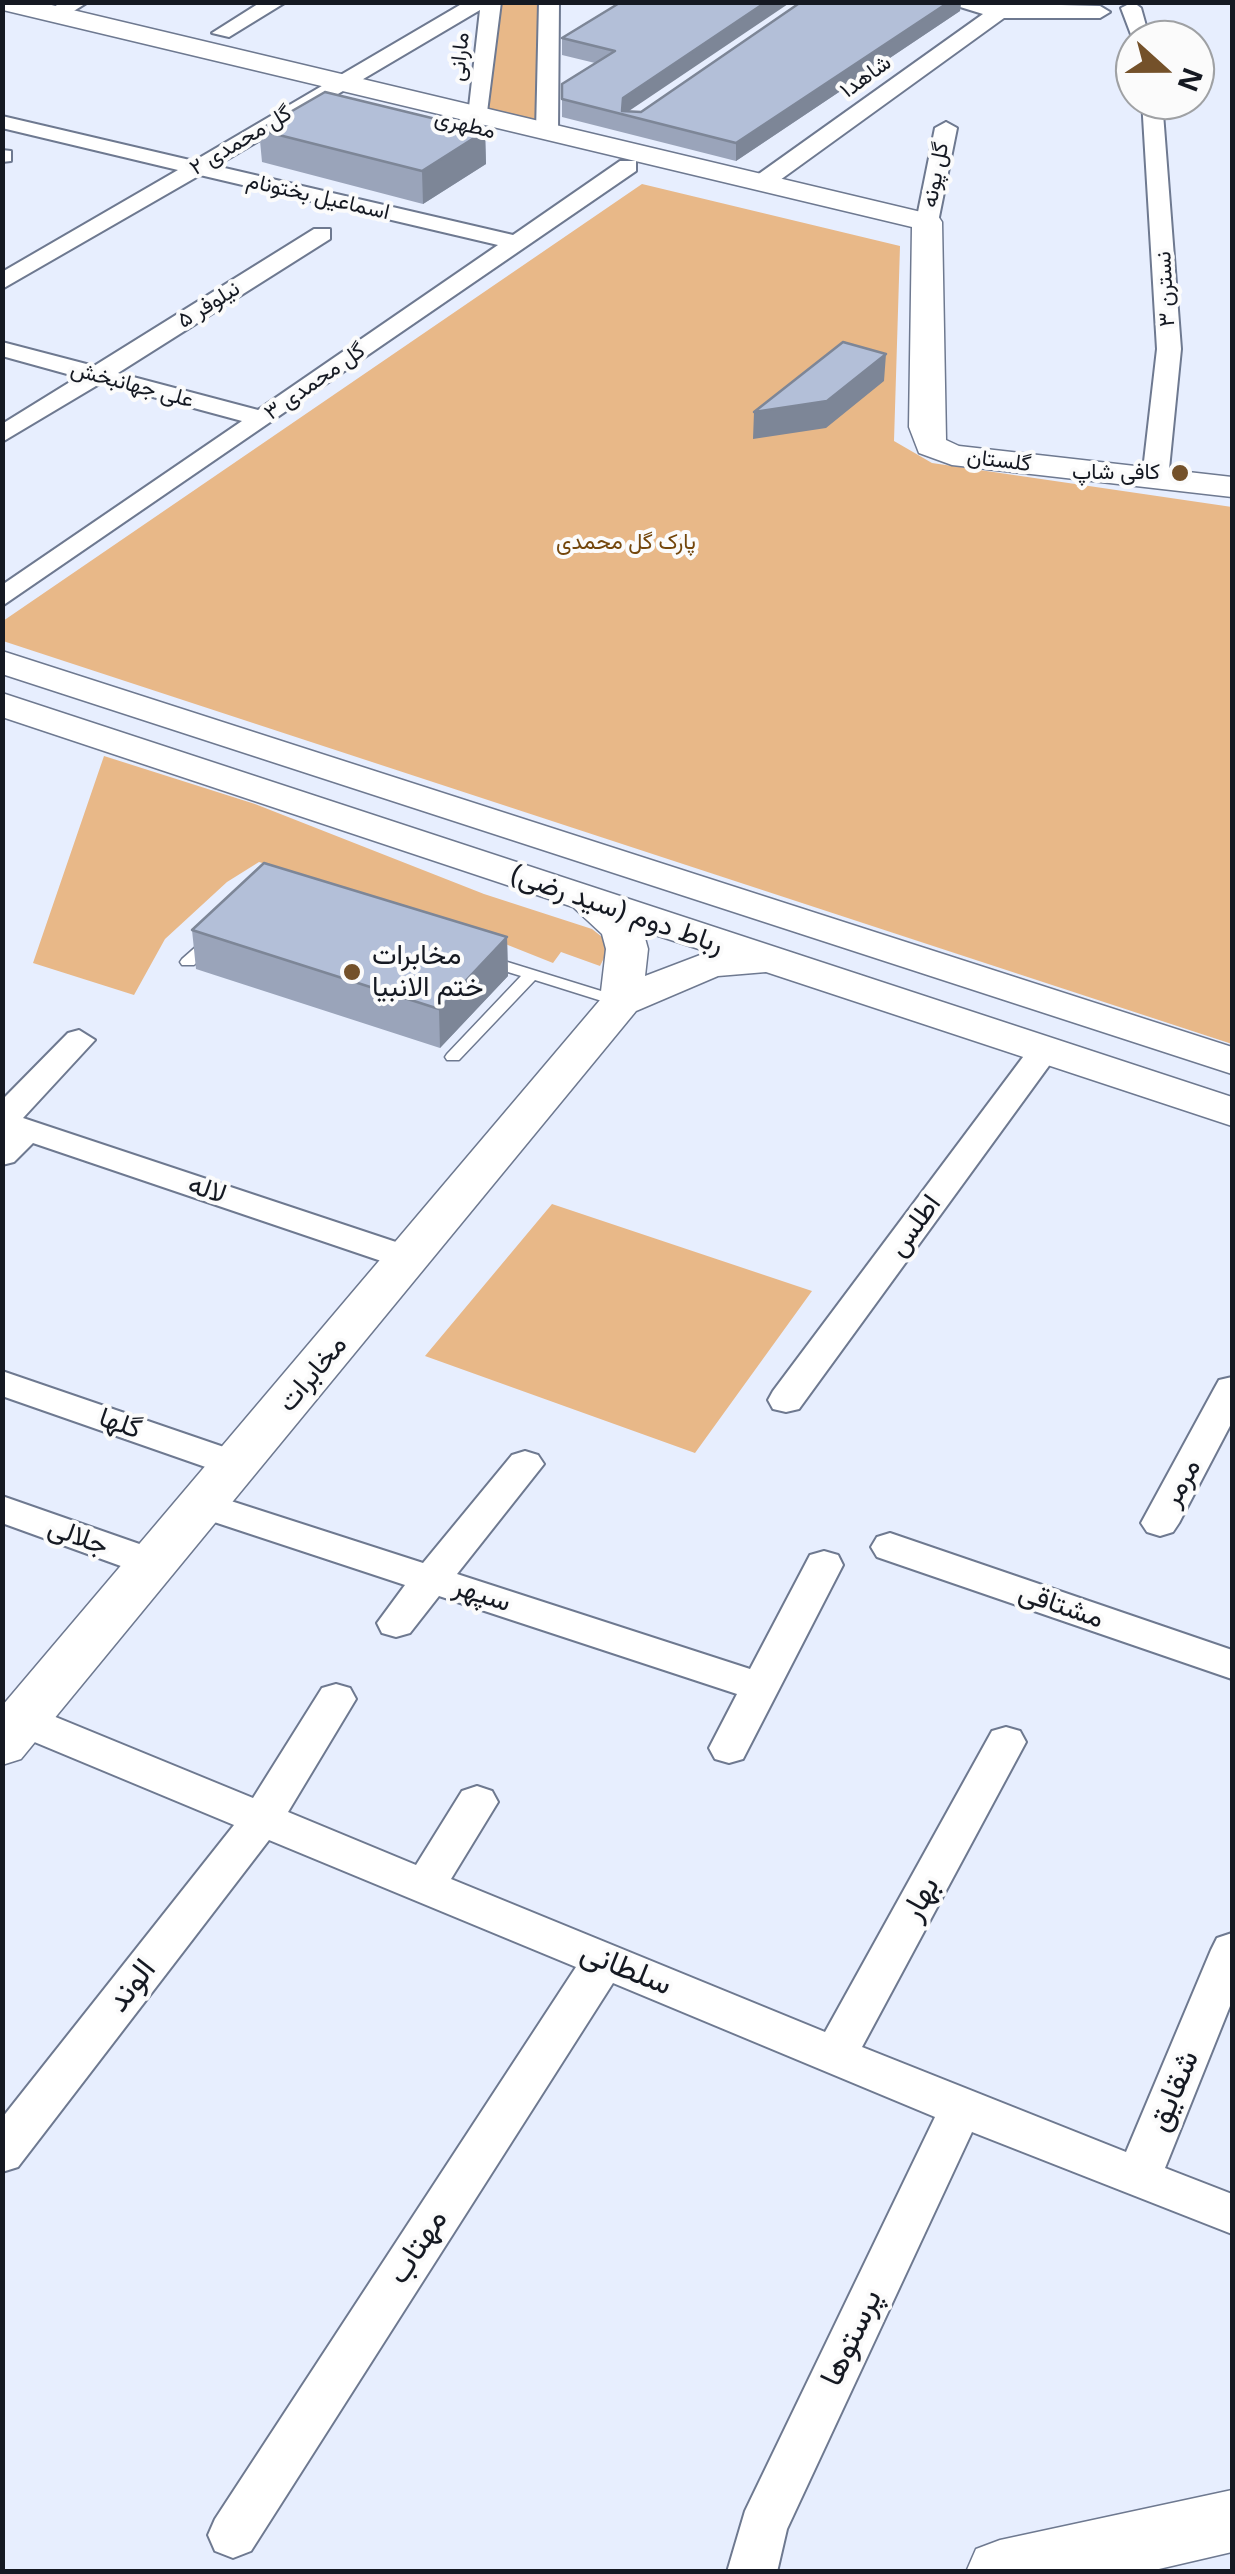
<!DOCTYPE html>
<html>
<head>
<meta charset="utf-8">
<style>
  body { margin:0 }
  #map { position:relative; width:1235px; height:2574px; overflow:hidden; background:#e7eefe; font-family:"Noto Sans",sans-serif }
  canvas { display:block }
  .frame { position:absolute; inset:0; border:5px solid #151922; pointer-events:none }
  .north { position:absolute; left:1115px; top:20px; width:100px; height:100px; box-sizing:border-box; background:#fbfbfb; border:2px solid #9fa1a4; border-radius:50%; rotate:111deg; font-size:28px; font-weight:700; line-height:40px; text-align:center; color:#151922 }
  .north::after { content:''; display:block; margin:auto; width:35px; height:45px; background:#74512a; clip-path:polygon(50% 0,100% 100%,50% 72%,0 100%) }
</style>
</head>
<body>
<div id="map">
<canvas width="1235" height="2574"></canvas>
<div class="frame"></div>
<div class="north">N</div>
</div>
<script>
const c = document.querySelector('canvas').getContext('2d');
c.lineJoin = 'round';
function paint(path, color) {
  c.fillStyle = color;
  c.fill(path, 'evenodd');
}
function toPath(rows) {
  const path = new Path2D();
  for (const r of rows) {
    path.moveTo(r[0], r[1]);
    for (let i = 2; i < r.length; i += 2) path.lineTo(r[i], r[i + 1]);
  }
  return path;
}
function stroke(path, color, width, dash) {
  c.strokeStyle = color;
  c.lineWidth = width;
  c.lineCap = dash ? 'butt' : 'round';
  c.setLineDash(dash || []);
  c.stroke(path);
}
function drawText(font, color, halo, rows, align = 'center') {
  c.font = font + ' "Noto Sans",Vazirmatn,sans-serif';
  c.lineWidth = 8;
  c.setLineDash([]);
  c.textBaseline = 'middle';
  c.strokeStyle = halo;
  c.fillStyle = color;
  for (const [text, x, y, turn = 0] of rows) {
    c.save();
    c.translate(x, y);
    c.rotate((+turn || 0) * Math.PI / 180);
    c.textAlign = isNaN(turn) ? turn : align;
    if (halo) c.strokeText(text, 0, 0);
    c.fillText(text, 0, 0);
    c.restore();
  }
}
paint(toPath([
  [497,3,545,3,541,126,483,114],
  [642,184,900,246,894,441,932,463,1232,507,1232,1044,3,641,3,621],
  [104,756,255,804,484,894,592,929,611,944,600,966,561,952,553,963,420,910,259,862,227,882,165,939,134,995,33,963],
  [552,1204,812,1291,695,1453,425,1356]
]), '#e8b888');
const lane = toPath([
  [212,935,220,940,217,943,194,965,182,965,180,962,182,959,207,937,212,935],
  [488,956,627,999,629,1002,621,1007,535,980,459,1060,447,1060,445,1057,447,1054,521,976,482,964,480,961,482,958,488,956]
]);
const street = toPath([
  [62,2,88,2,61,19,47,19,47,11,62,2],
  [261,2,286,2,229,37,212,33,261,2],
  [465,2,501,2,486,120,472,120,468,116,480,10,216,166,513,235,620,161,636,161,636,171,2,606,2,585,242,421,101,383,2,442,2,424,78,377,2,356,2,342,94,366,314,229,330,229,330,239,118,373,258,410,498,245,200,175,2,289,2,272,178,170,2,128,2,116,194,161,465,2],
  [539,2,559,2,558,132,547,138,536,132,539,2],
  [944,2,1100,6,1110,12,1100,18,1004,18,769,188,753,188,753,178,983,14,944,2],
  [1133,2,1141,8,1150,40,1135,40,1135,45,1121,8,1133,2],
  [1142,100,1162,100,1181,349,1168,479,1155,487,1142,479,1157,349,1142,100],
  [946,122,957,128,938,222,927,229,916,222,935,128,946,122],
  [2,150,11,151,11,161,2,162,2,150],
  [79,1030,95,1040,23,1118,423,1251,428,1259,423,1267,399,1267,33,1143,14,1162,2,1165,2,1100,68,1033,79,1030],
  [1043,1042,1059,1052,799,1409,786,1412,773,1409,768,1400,773,1391,1032,1045,1043,1042],
  [2,1371,250,1456,256,1465,250,1474,237,1478,2,1396,2,1371],
  [1232,1377,1232,1422,1179,1523,1173,1532,1160,1536,1147,1532,1141,1523,1214,1389,1219,1380,1232,1377],
  [525,1451,538,1455,544,1464,457,1574,750,1669,810,1555,824,1551,838,1555,843,1565,743,1759,729,1763,715,1759,709,1748,737,1694,439,1596,410,1633,396,1637,382,1633,377,1623,405,1585,190,1514,184,1505,190,1496,203,1492,423,1563,512,1455,525,1451],
  [2,1496,168,1554,173,1564,168,1574,154,1578,2,1523,2,1496],
  [890,1533,1232,1650,1232,1679,877,1557,871,1547,877,1537,890,1533],
  [336,1684,350,1688,356,1699,288,1812,416,1865,462,1791,477,1786,492,1791,498,1802,451,1879,825,2032,992,1731,1006,1727,1020,1731,1026,1742,862,2047,1126,2152,1211,1950,1217,1938,1232,1933,1232,2001,1165,2168,1232,2194,1232,2234,972,2132,787,2529,777,2572,727,2572,745,2511,935,2117,613,1983,251,2551,233,2558,215,2551,208,2535,215,2519,576,1967,269,1840,18,2167,2,2172,2,2118,234,1825,8,1731,2,1719,8,1709,22,1705,36,1709,253,1798,322,1688,336,1684]
]);
const secondary = toPath([
  [2,2,39,2,938,216,942,222,946,440,959,446,1232,477,1232,497,952,465,919,453,909,427,912,227,3,10,2,2],
  [2,651,1232,1047,1232,1074,2,674,2,651],
  [2,693,1232,1097,1232,1126,766,972,718,976,636,1011,21,1759,2,1765,2,1706,600,1000,606,949,602,934,573,907,2,717,2,693],
  [643,931,708,952,645,976,648,949,643,931],
  [1232,2490,1232,2552,1146,2572,966,2572,976,2549,1000,2540,1232,2490]
]);
stroke(lane, '#6e7990', 3);
stroke(street, '#6e7990', 4);
stroke(secondary, '#6e7990', 3);
paint(lane, '#fff');
paint(street, '#fff');
paint(secondary, '#fff');
paint(toPath([
  [621,2,628,112,641,112,801,2,961,2,960,11,736,161,562,117,562,84,595,63,562,55,562,38],
  [259,130,485,131,486,164,423,204,262,162],
  [192,930,507,937,508,976,440,1048,196,969]
]), '#9aa4ba');
paint(toPath([
  [766,2,791,2,623,115,623,98],
  [949,2,961,2,960,11,736,161,736,143],
  [485,131,486,164,423,204,422,171],
  [886,354,884,381,826,428,753,439,754,412],
  [507,937,508,976,440,1048,439,1009]
]), '#7d8697');
const building = toPath([
  [621,2,766,2,623,98,622,111,641,112,801,2,949,2,736,143,562,99,562,84,615,51,562,38,621,2],
  [325,92,485,131,422,171,259,130,325,92],
  [843,342,886,354,827,401,754,412,843,342],
  [264,863,507,937,439,1009,192,930,264,863]
]);
paint(building, '#b3bfd8');
stroke(building, '#7d8697', 2.5);
for (const [x, y, r, color] of [
  [1180,473,10,"#74512a"],
  [352,972,10,"#74512a"]
]) {
  const dot = new Path2D();
  dot.arc(x, y, r, 0, 2 * Math.PI);
  c.fillStyle = color;
  c.fill(dot);
  stroke(dot, '#fbfbfb', 4);
}
drawText('22px', '#151922', '#fbfbfb', [
  ["مارانی",460,57,-84],
  ["شاهد۱",866,77,-36],
  ["مطهری",465,125,14],
  ["گل محمدی ۲",241,141,-31],
  ["گل پونه",936,175,-79],
  ["اسماعیل بختونام",318,197,13],
  ["نسترن ۳",1166,289,-93],
  ["نیلوفر ۵",209,305,-32],
  ["گل محمدی ۳",315,382,-35],
  ["علی جهانبخش",132,385,15],
  ["گلستان",999,461,7]
]);
drawText('22px', '#151922', '#fbfbfb', [
  ["کافی شاپ",1160,473]
], 'right');
drawText('22px', '#73460b', '#fbfbfb', [
  ["پارک گل محمدی",626,543]
]);
drawText('28px', '#151922', '#fbfbfb', [
  ["رباط دوم (سید رضی)",617,910,19],
  ["لاله",207,1190,19],
  ["اطلس",915,1226,-54],
  ["مخابرات",313,1374,-50],
  ["گلها",120,1424,19],
  ["مرمر",1182,1483,-61],
  ["جلالی",78,1537,20],
  ["سپهر",482,1595,18],
  ["مشتاقی",1061,1606,19]
]);
drawText('28px', '#151922', '#fbfbfb', [
  ["مخابرات",372,956],
  ["ختم الانبیا",372,988]
], 'left');
drawText('32px', '#151922', '#fbfbfb', [
  ["بهار",921,1899,-61],
  ["سلطانی",626,1969,22],
  ["الوند",132,1986,-52],
  ["شقایق",1174,2091,-67],
  ["مهتاب",418,2247,-57],
  ["پرستوها",852,2338,-65]
]);
</script>
</body>
</html>
